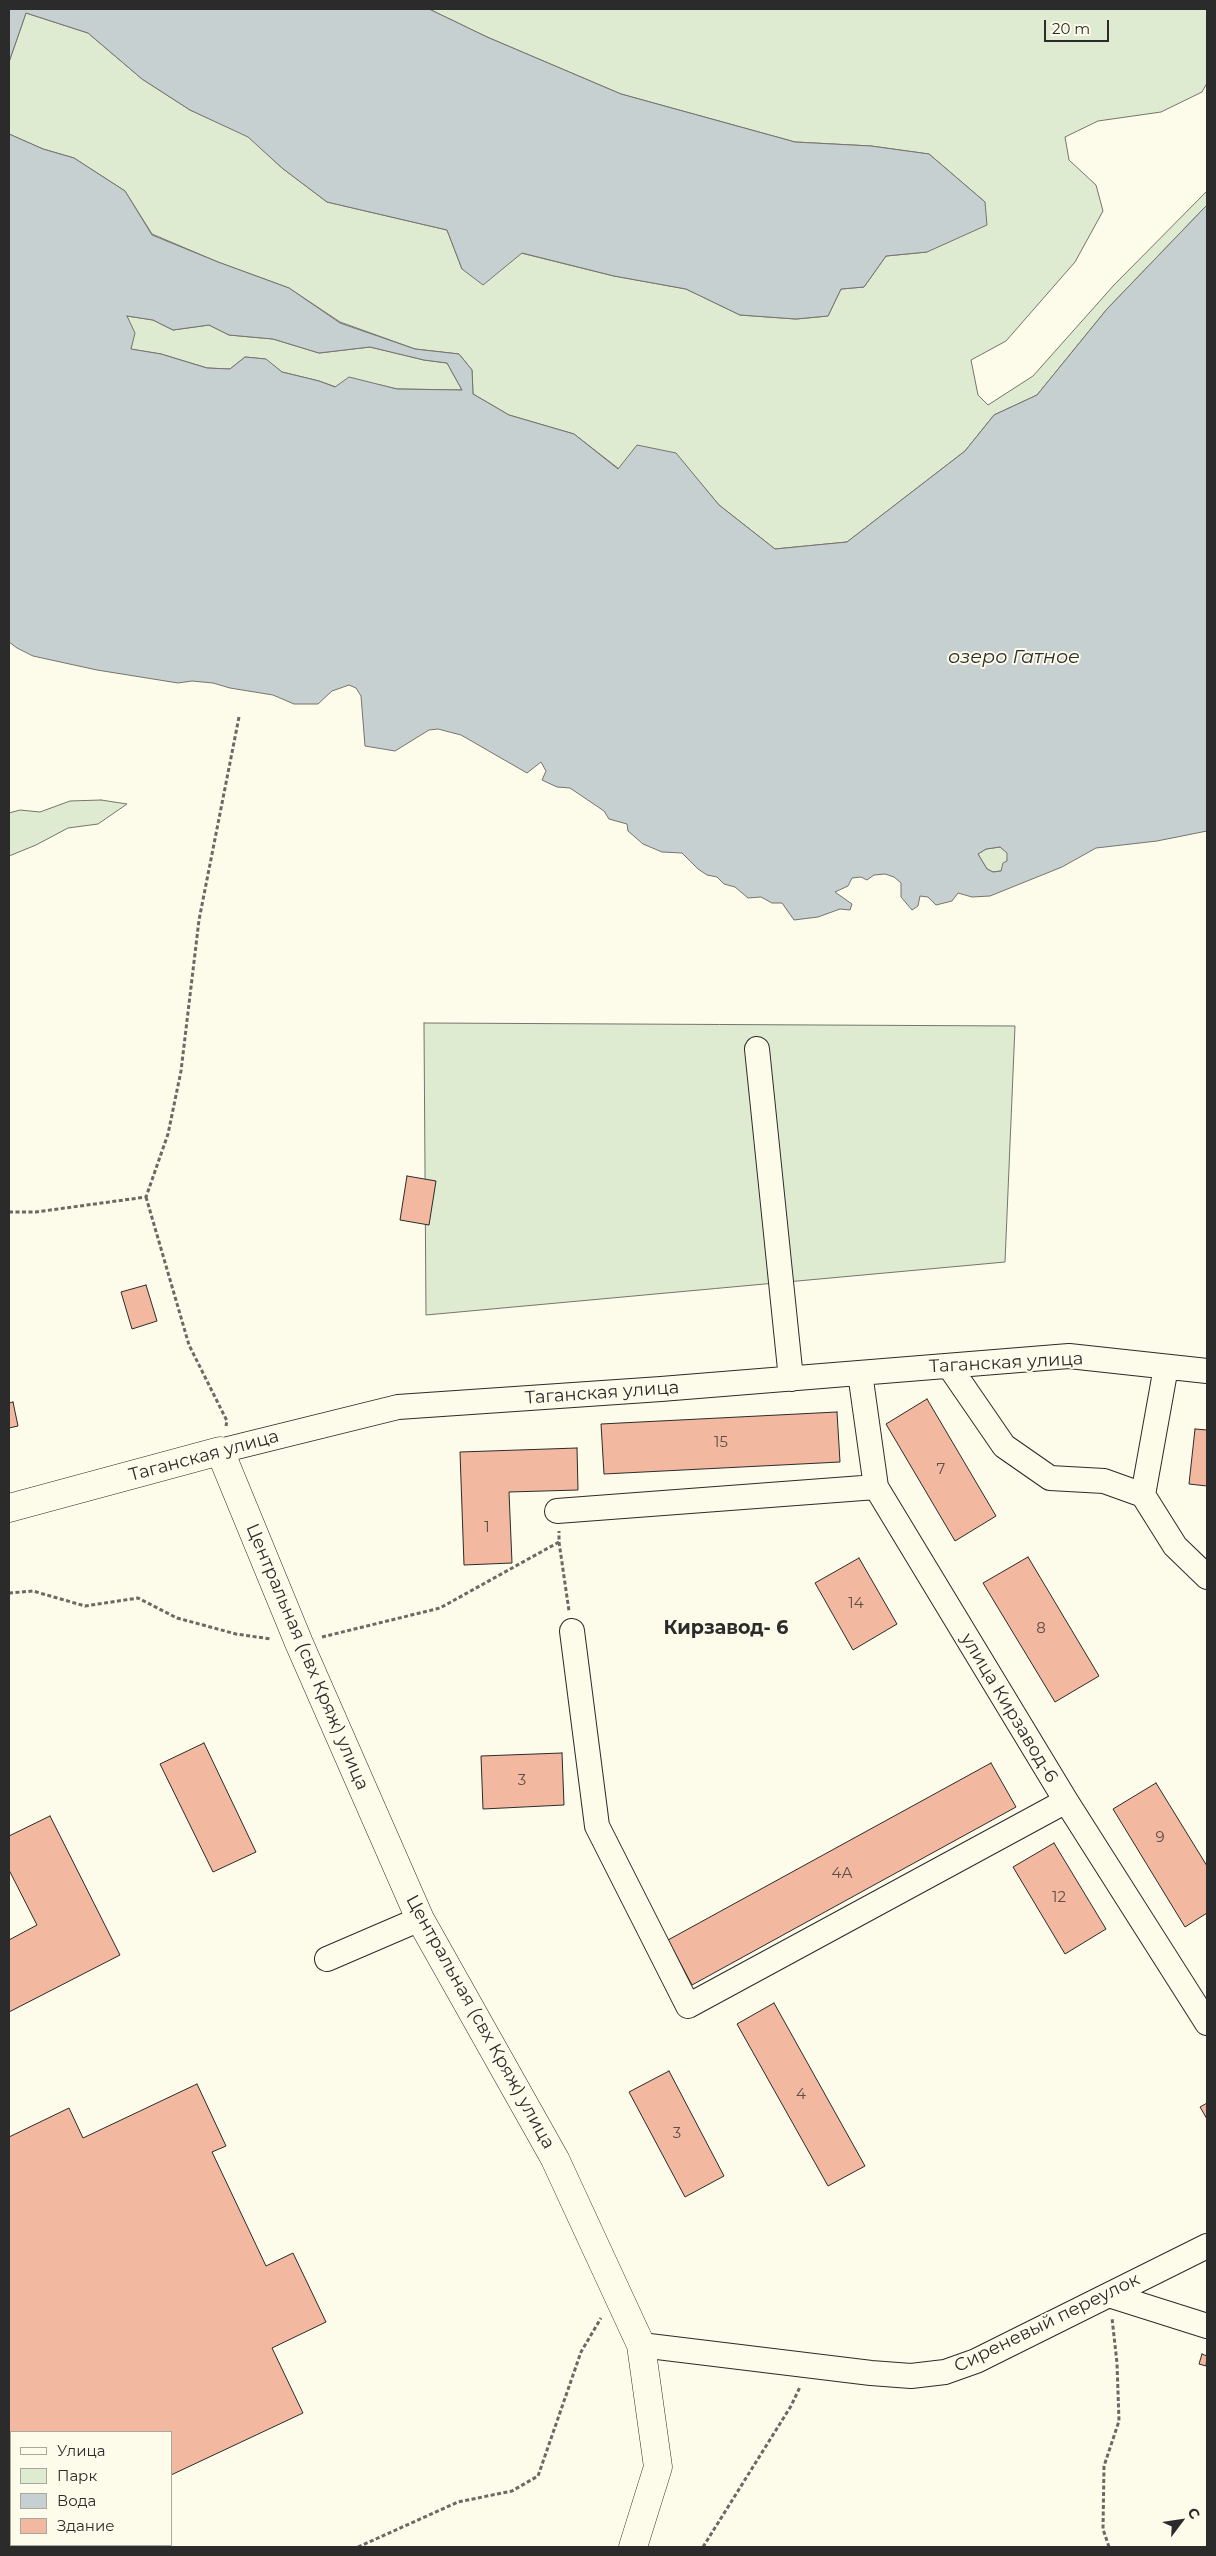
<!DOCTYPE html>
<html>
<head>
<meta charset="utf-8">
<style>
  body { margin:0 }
  #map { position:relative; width:1216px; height:2556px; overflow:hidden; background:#fdfbea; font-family:Montserrat,sans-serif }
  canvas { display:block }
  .frame { position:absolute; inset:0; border:10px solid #2b2b2b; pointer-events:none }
  .legend { position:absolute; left:10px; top:2431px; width:162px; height:115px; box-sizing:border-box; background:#fdfbea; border:1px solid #a9a89e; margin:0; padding:6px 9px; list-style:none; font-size:15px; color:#2b2b2b }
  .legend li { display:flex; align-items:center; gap:10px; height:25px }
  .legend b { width:25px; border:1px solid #a9a89e }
  .north { position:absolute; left:1156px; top:2496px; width:50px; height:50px; -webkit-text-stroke:4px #fdfbea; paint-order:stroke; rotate:59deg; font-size:14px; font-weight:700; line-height:20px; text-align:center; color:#2b2b2b }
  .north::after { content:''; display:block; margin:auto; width:18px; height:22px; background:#2b2b2b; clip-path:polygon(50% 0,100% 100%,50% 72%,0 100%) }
  .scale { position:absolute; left:1044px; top:20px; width:65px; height:22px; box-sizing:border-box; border:2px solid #2b2b2b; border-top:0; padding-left:6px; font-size:15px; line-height:18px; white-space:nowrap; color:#2b2b2b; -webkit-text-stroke:4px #fdfbea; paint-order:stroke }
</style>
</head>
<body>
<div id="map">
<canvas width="1216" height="2556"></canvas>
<div class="frame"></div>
<ul class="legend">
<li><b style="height:6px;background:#fdfbea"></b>Улица</li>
<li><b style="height:14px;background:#deebd1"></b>Парк</li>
<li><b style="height:14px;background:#c7d0d0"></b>Вода</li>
<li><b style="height:14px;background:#f2b8a0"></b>Здание</li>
</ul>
<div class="north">С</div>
<div class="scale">20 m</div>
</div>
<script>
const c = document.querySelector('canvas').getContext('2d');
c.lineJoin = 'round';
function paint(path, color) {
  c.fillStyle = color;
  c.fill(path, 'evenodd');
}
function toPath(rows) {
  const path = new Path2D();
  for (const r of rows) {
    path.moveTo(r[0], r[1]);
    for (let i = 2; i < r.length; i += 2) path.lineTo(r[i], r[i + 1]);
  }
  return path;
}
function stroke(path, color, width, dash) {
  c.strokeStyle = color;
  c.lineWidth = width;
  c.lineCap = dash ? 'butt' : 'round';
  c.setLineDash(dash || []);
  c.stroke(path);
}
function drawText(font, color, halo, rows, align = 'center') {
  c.font = font + ' Montserrat,sans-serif';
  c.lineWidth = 4;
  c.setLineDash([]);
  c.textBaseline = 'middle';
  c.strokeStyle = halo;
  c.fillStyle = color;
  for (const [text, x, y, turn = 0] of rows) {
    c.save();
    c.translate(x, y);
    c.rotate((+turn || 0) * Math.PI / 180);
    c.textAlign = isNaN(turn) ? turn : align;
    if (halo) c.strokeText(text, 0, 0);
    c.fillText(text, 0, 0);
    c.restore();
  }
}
const green = toPath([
  [429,9,1207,9,1207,83,1202,92,1161,112,1098,121,1065,137,1069,160,1096,185,1103,211,1075,262,1006,341,971,360,978,395,988,405,1033,376,1114,285,1207,191,1207,205,1107,309,1037,395,994,415,965,451,847,542,775,549,719,505,676,454,619,469,574,434,509,415,473,394,472,370,459,354,415,349,340,322,289,288,218,262,152,234,125,191,74,158,43,149,9,134,9,62,26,13,88,33,142,79,190,110,248,136,282,168,327,202,447,230,462,269,521,253,614,276,686,289,740,315,796,319,828,316,841,289,864,287,886,256,927,252,985,202,929,154,871,146,795,142,621,94,487,37,429,9],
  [127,316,153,320,173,330,209,325,229,335,273,339,319,353,370,347,424,360,447,363,462,390,397,389,380,385,336,387,319,381,282,372,265,359,245,357,230,369,207,368,161,354,130,349,127,316],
  [101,800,127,804,98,824,68,828,36,845,9,856,9,813,20,810,40,812,70,801,101,800],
  [1000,847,1008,853,1007,862,1001,871,993,872,987,869,978,854,986,849,1000,847],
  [424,1023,1015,1026,1005,1262,426,1315,424,1023]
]);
paint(green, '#deebd1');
stroke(green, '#74746e', 1);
const water = toPath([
  [9,9,429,9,487,37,621,94,795,142,871,146,929,154,985,202,987,225,927,252,886,256,864,287,841,289,828,316,796,319,740,315,686,289,614,276,522,253,483,285,462,269,447,230,327,202,282,168,248,137,190,110,142,79,88,33,26,13,9,62,9,9],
  [9,134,43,149,74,158,125,191,152,235,218,262,289,288,340,323,415,349,459,354,472,370,473,394,509,415,574,434,618,469,637,445,676,453,719,505,775,549,847,542,965,451,994,415,1037,395,1107,309,1207,205,1207,831,1157,841,1096,848,1062,867,990,896,972,897,958,893,952,901,936,905,928,897,920,896,918,906,912,910,901,897,901,883,894,877,885,874,874,875,867,880,861,877,852,878,848,886,835,892,852,904,850,910,840,909,818,917,794,920,782,903,772,903,761,897,748,898,735,887,724,884,717,877,707,875,698,869,682,853,662,852,643,844,628,831,627,824,609,819,604,811,570,788,557,787,542,780,546,771,541,762,527,773,461,735,438,729,429,730,395,751,365,746,361,696,356,688,349,685,332,691,318,704,294,704,273,695,230,688,213,683,192,681,178,683,97,670,33,656,17,648,9,642,9,134],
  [127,316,153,320,173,330,209,325,229,335,273,339,319,353,370,347,424,360,447,363,462,390,397,389,349,377,335,387,319,381,282,372,266,359,245,357,230,369,207,368,161,354,131,349,135,333,127,316],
  [1000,847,1007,853,1007,861,1003,863,1001,871,993,872,987,869,978,854,986,849,1000,847]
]);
paint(water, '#c7d0d0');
stroke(water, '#74746e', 1);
const building = toPath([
  [407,1176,436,1181,429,1225,400,1220,407,1176],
  [146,1285,157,1321,132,1329,121,1292,146,1285],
  [927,1399,996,1516,955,1541,886,1424,927,1399],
  [13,1402,18,1426,9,1428,9,1403,13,1402],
  [837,1412,840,1462,604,1474,601,1424,837,1412],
  [1195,1429,1207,1430,1207,1486,1189,1484,1195,1429],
  [577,1448,578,1490,509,1492,512,1563,464,1565,460,1452,577,1448],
  [1028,1557,1099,1676,1055,1702,983,1583,1028,1557],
  [859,1558,897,1624,853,1650,815,1583,859,1558],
  [204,1743,256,1852,213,1872,160,1764,204,1743],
  [562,1753,564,1805,483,1809,481,1756,562,1753],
  [991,1763,1016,1807,692,1985,668,1940,991,1763],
  [1156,1783,1207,1866,1207,1913,1185,1927,1113,1809,1156,1783],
  [50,1816,120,1955,9,2012,9,1940,37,1925,9,1870,9,1836,50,1816],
  [1054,1843,1106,1929,1065,1954,1013,1867,1054,1843],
  [774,2003,865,2166,828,2186,737,2024,774,2003],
  [669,2071,724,2176,685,2197,629,2092,669,2071],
  [197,2084,226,2146,212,2152,266,2266,293,2253,326,2322,272,2348,303,2413,171,2475,171,2432,11,2432,11,2439,9,2434,9,2137,69,2108,83,2138,197,2084],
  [1207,2103,1207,2119,1200,2107,1207,2103],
  [1202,2354,1207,2356,1206,2366,1199,2364,1202,2354]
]);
paint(building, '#f2b8a0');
stroke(building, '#2b2b2b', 1);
const minor = toPath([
  [757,1049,791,1379],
  [949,1366,1004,1446,1050,1478,1104,1481,1143,1495,1175,1546,1207,1577],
  [860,1373,876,1487,1066,1801,1207,2023],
  [220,1451,398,1407,661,1389,1069,1356,1207,1371],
  [1143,1495,1166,1367],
  [557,1511,876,1487],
  [572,1631,597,1826,688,2006,1066,1801],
  [327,1959,420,1919],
  [1109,2295,1207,2326],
  [641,2345,871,2373,911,2376,945,2372,976,2361,1207,2246]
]);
const major = toPath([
  [9,1508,220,1451,299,1643,420,1919,555,2159,641,2345,658,2467,633,2547]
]);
stroke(minor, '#2b2b2b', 26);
stroke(major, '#2b2b2b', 29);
stroke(toPath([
  [146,1197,189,1345,227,1421,226,1426],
  [9,1212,36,1212,146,1197,168,1134,181,1071,199,920,239,717],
  [559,1542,569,1611],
  [9,1593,33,1591,85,1606,138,1598,177,1618,236,1634,271,1639],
  [322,1637,440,1608,559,1542,559,1531],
  [358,2547,458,2502,512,2491,538,2476,581,2352,601,2318],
  [703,2547,791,2406,800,2387],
  [1109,2547,1103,2529,1104,2466,1119,2421,1117,2363,1112,2318]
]), '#6a6964', 3, [4, 2.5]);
stroke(minor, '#fdfbea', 24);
stroke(major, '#fdfbea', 28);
drawText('15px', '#5d4e48', null, [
  ["15",721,1443],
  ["7",941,1470],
  ["1",487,1528],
  ["14",856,1604],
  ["8",1041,1629],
  ["3",522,1781],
  ["9",1160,1838],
  ["4А",842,1874],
  ["12",1059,1898],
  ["4",801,2095],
  ["3",677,2134]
]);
drawText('18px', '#2b2b2b', '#fdfbea', [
  ["Таганская улица",1006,1363,-3],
  ["Таганская улица",602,1393,-4],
  ["Таганская улица",204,1456,-15],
  ["Центральная (свх Кряж) улица",307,1657,67],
  ["улица Кирзавод-6",1009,1708,59],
  ["Центральная (свх Кряж) улица",480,2022,61],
  ["Сиреневый переулок",1047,2323,-26]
]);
drawText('italic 19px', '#2b2b2b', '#fdfbea', [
  ["озеро Гатное",1014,657]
]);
drawText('bold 19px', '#2b2b2b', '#fdfbea', [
  ["Кирзавод- 6",726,1628]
]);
</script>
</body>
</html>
